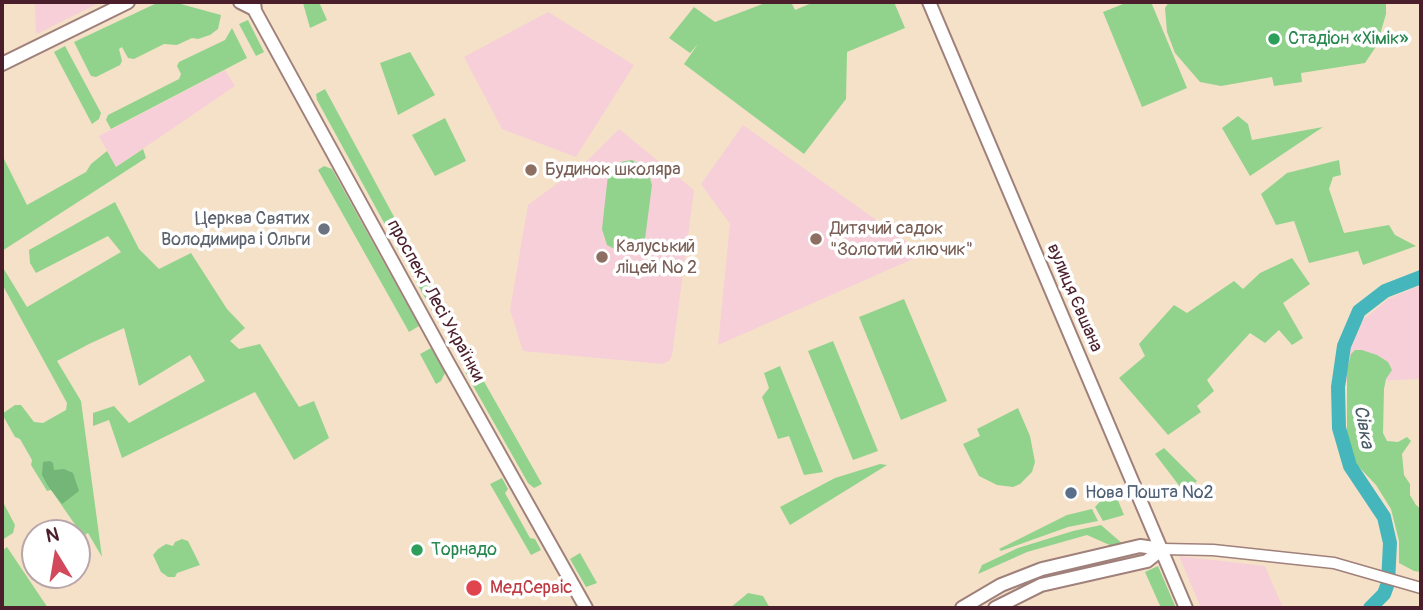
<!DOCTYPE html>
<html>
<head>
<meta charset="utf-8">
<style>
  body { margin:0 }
  #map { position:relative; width:1423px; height:610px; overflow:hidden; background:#f5e1c8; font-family:Pangolin,sans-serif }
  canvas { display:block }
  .frame { position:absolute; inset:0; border:4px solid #4a1f2b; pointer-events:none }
  .north { position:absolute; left:21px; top:519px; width:70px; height:70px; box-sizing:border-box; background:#fff; border:2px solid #b7a5aa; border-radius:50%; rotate:349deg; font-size:19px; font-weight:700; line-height:28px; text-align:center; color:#4a1f2b }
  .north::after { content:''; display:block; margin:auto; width:24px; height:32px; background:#d1495b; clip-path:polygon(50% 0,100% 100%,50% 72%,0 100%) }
</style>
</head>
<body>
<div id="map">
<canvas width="1423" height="610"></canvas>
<div class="frame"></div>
<div class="north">N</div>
</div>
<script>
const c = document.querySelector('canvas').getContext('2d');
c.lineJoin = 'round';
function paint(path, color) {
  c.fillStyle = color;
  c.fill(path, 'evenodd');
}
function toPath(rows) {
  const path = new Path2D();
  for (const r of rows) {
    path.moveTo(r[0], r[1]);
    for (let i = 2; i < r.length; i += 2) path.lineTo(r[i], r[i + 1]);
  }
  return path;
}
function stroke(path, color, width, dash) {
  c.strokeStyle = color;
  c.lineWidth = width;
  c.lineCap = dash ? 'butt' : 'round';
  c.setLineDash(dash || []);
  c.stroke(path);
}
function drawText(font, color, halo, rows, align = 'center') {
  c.font = font + ' Pangolin,sans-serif';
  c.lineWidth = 7;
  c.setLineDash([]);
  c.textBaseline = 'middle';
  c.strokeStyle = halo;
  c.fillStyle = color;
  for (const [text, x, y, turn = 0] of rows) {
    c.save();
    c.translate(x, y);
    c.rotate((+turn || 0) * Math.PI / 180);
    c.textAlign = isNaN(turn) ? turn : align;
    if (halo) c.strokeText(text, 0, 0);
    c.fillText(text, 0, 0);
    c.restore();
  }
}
paint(toPath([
  [35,2,101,2,39,33,36,33],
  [548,12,634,65,576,157,502,129,464,57],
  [225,70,235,86,116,167,99,136],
  [743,125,924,254,718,345,730,224,701,184],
  [619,129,694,190,672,356,669,361,662,364,523,351,510,310,528,205,585,163],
  [1421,285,1421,379,1343,382,1351,348,1363,320,1388,299],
  [1179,556,1265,566,1283,608,1201,608]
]), '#f6cfd8');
paint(toPath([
  [159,2,177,3,221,15,218,29,210,35,198,39,192,38,177,45,164,44,134,59,128,58,122,47,119,49,122,61,120,65,96,77,91,76,74,42],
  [319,2,327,20,310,28,303,3],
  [768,2,791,2,795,10,814,2,894,2,905,28,847,52,846,99,804,154,684,64,698,44,690,53,669,38,694,7,715,22],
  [1128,2,1151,2,1187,88,1142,107,1103,12],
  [1169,2,1386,2,1386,14,1377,45,1365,63,1301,73,1302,82,1274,86,1272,77,1221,86,1200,82,1175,53,1167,32,1165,8],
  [248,20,264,52,256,56,239,24],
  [232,28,247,58,111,129,106,120,108,115,179,79,181,74,177,66,179,62,225,40],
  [65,46,101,113,99,119,92,124,54,52],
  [410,52,435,95,398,115,380,63],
  [325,89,446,313,436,318,317,100,316,94],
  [1238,116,1248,124,1252,140,1323,127,1250,176,1222,128],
  [445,118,466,161,435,176,412,135],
  [143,149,146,158,2,251,2,155,27,205,86,172,91,164,107,151,116,167],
  [632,160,647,169,652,185,645,239,634,251,622,253,607,245,602,229,608,175,620,162],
  [1339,160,1341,175,1333,177,1329,189,1344,233,1389,225,1395,235,1416,246,1363,265,1358,251,1309,263,1294,221,1276,225,1261,194,1287,173],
  [324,166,332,169,419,326,409,332,318,170],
  [115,202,139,249,159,269,191,253,227,309,245,328,230,341,239,349,260,344,299,407,314,401,329,438,294,460,255,392,122,458,109,420,93,426,93,413,114,406,129,423,205,381,190,355,139,386,124,328,89,344,57,361,81,401,102,557,88,533,83,536,51,490,47,491,31,465,32,460,20,439,15,437,2,414,15,405,21,405,34,422,43,423,66,410,67,403,2,284,2,266,27,307,121,252,108,236,36,273,30,263,29,250],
  [1292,258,1310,284,1283,303,1303,338,1292,345,1279,330,1265,343,1250,333,1207,380,1214,391,1197,406,1201,412,1168,435,1119,378,1145,356,1139,344,1174,305,1187,313,1234,281,1243,289,1260,273],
  [904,299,947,401,901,420,859,317],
  [833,341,878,451,853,460,808,351],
  [431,348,445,373,441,381,436,384,420,354],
  [1355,350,1362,350,1377,355,1388,362,1392,370,1386,379,1384,389,1383,433,1387,441,1398,442,1407,437,1411,441,1402,454,1404,475,1410,484,1410,495,1416,505,1421,509,1421,572,1414,571,1399,563,1399,541,1391,509,1376,485,1358,466,1353,456,1347,434,1347,370,1351,354],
  [473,362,542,484,534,488,528,483,463,368],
  [780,366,823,472,804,475,789,436,778,439,762,397,769,388,764,373],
  [1018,408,1030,436,1035,462,1032,472,1020,484,1013,487,997,485,979,476,963,444,980,436,977,429],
  [1164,448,1197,481,1184,492,1155,454],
  [880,464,887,465,790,525,780,507,835,478],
  [502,478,508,489,505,493,530,538,535,539,541,550,531,555,490,484],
  [1113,488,1124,515,1103,521,1095,507],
  [2,503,4,504,15,525,13,533,2,540],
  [1092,509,1098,521,1068,527,1001,551,999,549,1067,515],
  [1101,525,1124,545,1114,547,1087,535,1027,552,978,574,982,565,1018,548,1073,531],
  [182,539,188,541,200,565,177,573,175,577,168,577,161,572,153,555,158,549,166,544,173,546,175,542],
  [7,547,48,608,2,608,2,551],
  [580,553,597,583,586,587,570,559],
  [1158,566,1176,608,1161,608,1145,572],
  [748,593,763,596,770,608,730,608]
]), '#91d38c');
paint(toPath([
  [50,461,53,463,54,470,64,469,73,473,79,491,62,504,48,486,42,475,43,462]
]), '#74b578');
stroke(toPath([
  [1370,608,1384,594,1388,583,1390,543,1384,517,1350,466,1339,428,1338,387,1344,346,1359,311,1385,291,1421,277]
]), '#46b6bd', 14);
const minor = toPath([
  [1162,549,1213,550,1334,563,1421,588]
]);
const major = toPath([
  [240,2,254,9],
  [254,2,255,11,447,361,586,608],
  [929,2,1186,608],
  [2,64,128,2],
  [962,608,1001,585,1042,569,1140,546,1162,549],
  [995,608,1041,585,1147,561,1162,549]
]);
stroke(minor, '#a0807a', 13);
stroke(major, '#a0807a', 16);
stroke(minor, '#fff', 10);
stroke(major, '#fff', 12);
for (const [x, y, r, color] of [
  [1274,39,7,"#2e9e5b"],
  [531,170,7,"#8d6e63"],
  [324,229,7,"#6b7280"],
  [816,239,7,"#8d6e63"],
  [602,257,7,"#8d6e63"],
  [1071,493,7,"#5c6f8a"],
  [417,550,7,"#2e9e5b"],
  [474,588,9,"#e0444e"]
]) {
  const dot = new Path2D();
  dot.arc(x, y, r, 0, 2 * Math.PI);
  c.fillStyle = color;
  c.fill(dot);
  stroke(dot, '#fff', 2.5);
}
drawText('18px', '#27864d', '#fff', [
  ["Стадіон «Хімік»",1288,39],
  ["Торнадо",431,550]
], 'left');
drawText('18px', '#785e54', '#fff', [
  ["Будинок школяра",545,170],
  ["Дитячий садок",830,229],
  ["\"Золотий ключик\"",830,250],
  ["Калуський",616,247],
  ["ліцей № 2",616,268]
], 'left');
drawText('18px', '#5b616d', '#fff', [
  ["Церква Святих",310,219],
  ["Володимира і Ольги",310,240]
], 'right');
drawText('18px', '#4a1f2b', '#fff', [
  ["вулиця Євшана",1074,298,67],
  ["проспект Лесі Українки",435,301,61]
]);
drawText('18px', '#4e5e75', '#fff', [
  ["Нова Пошта №2",1085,493]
], 'left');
drawText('18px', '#be3a42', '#fff', [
  ["МедСервіс",490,588]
], 'left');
drawText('italic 19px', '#485b65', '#fff', [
  ["Сівка",1363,427,80]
]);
</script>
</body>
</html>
